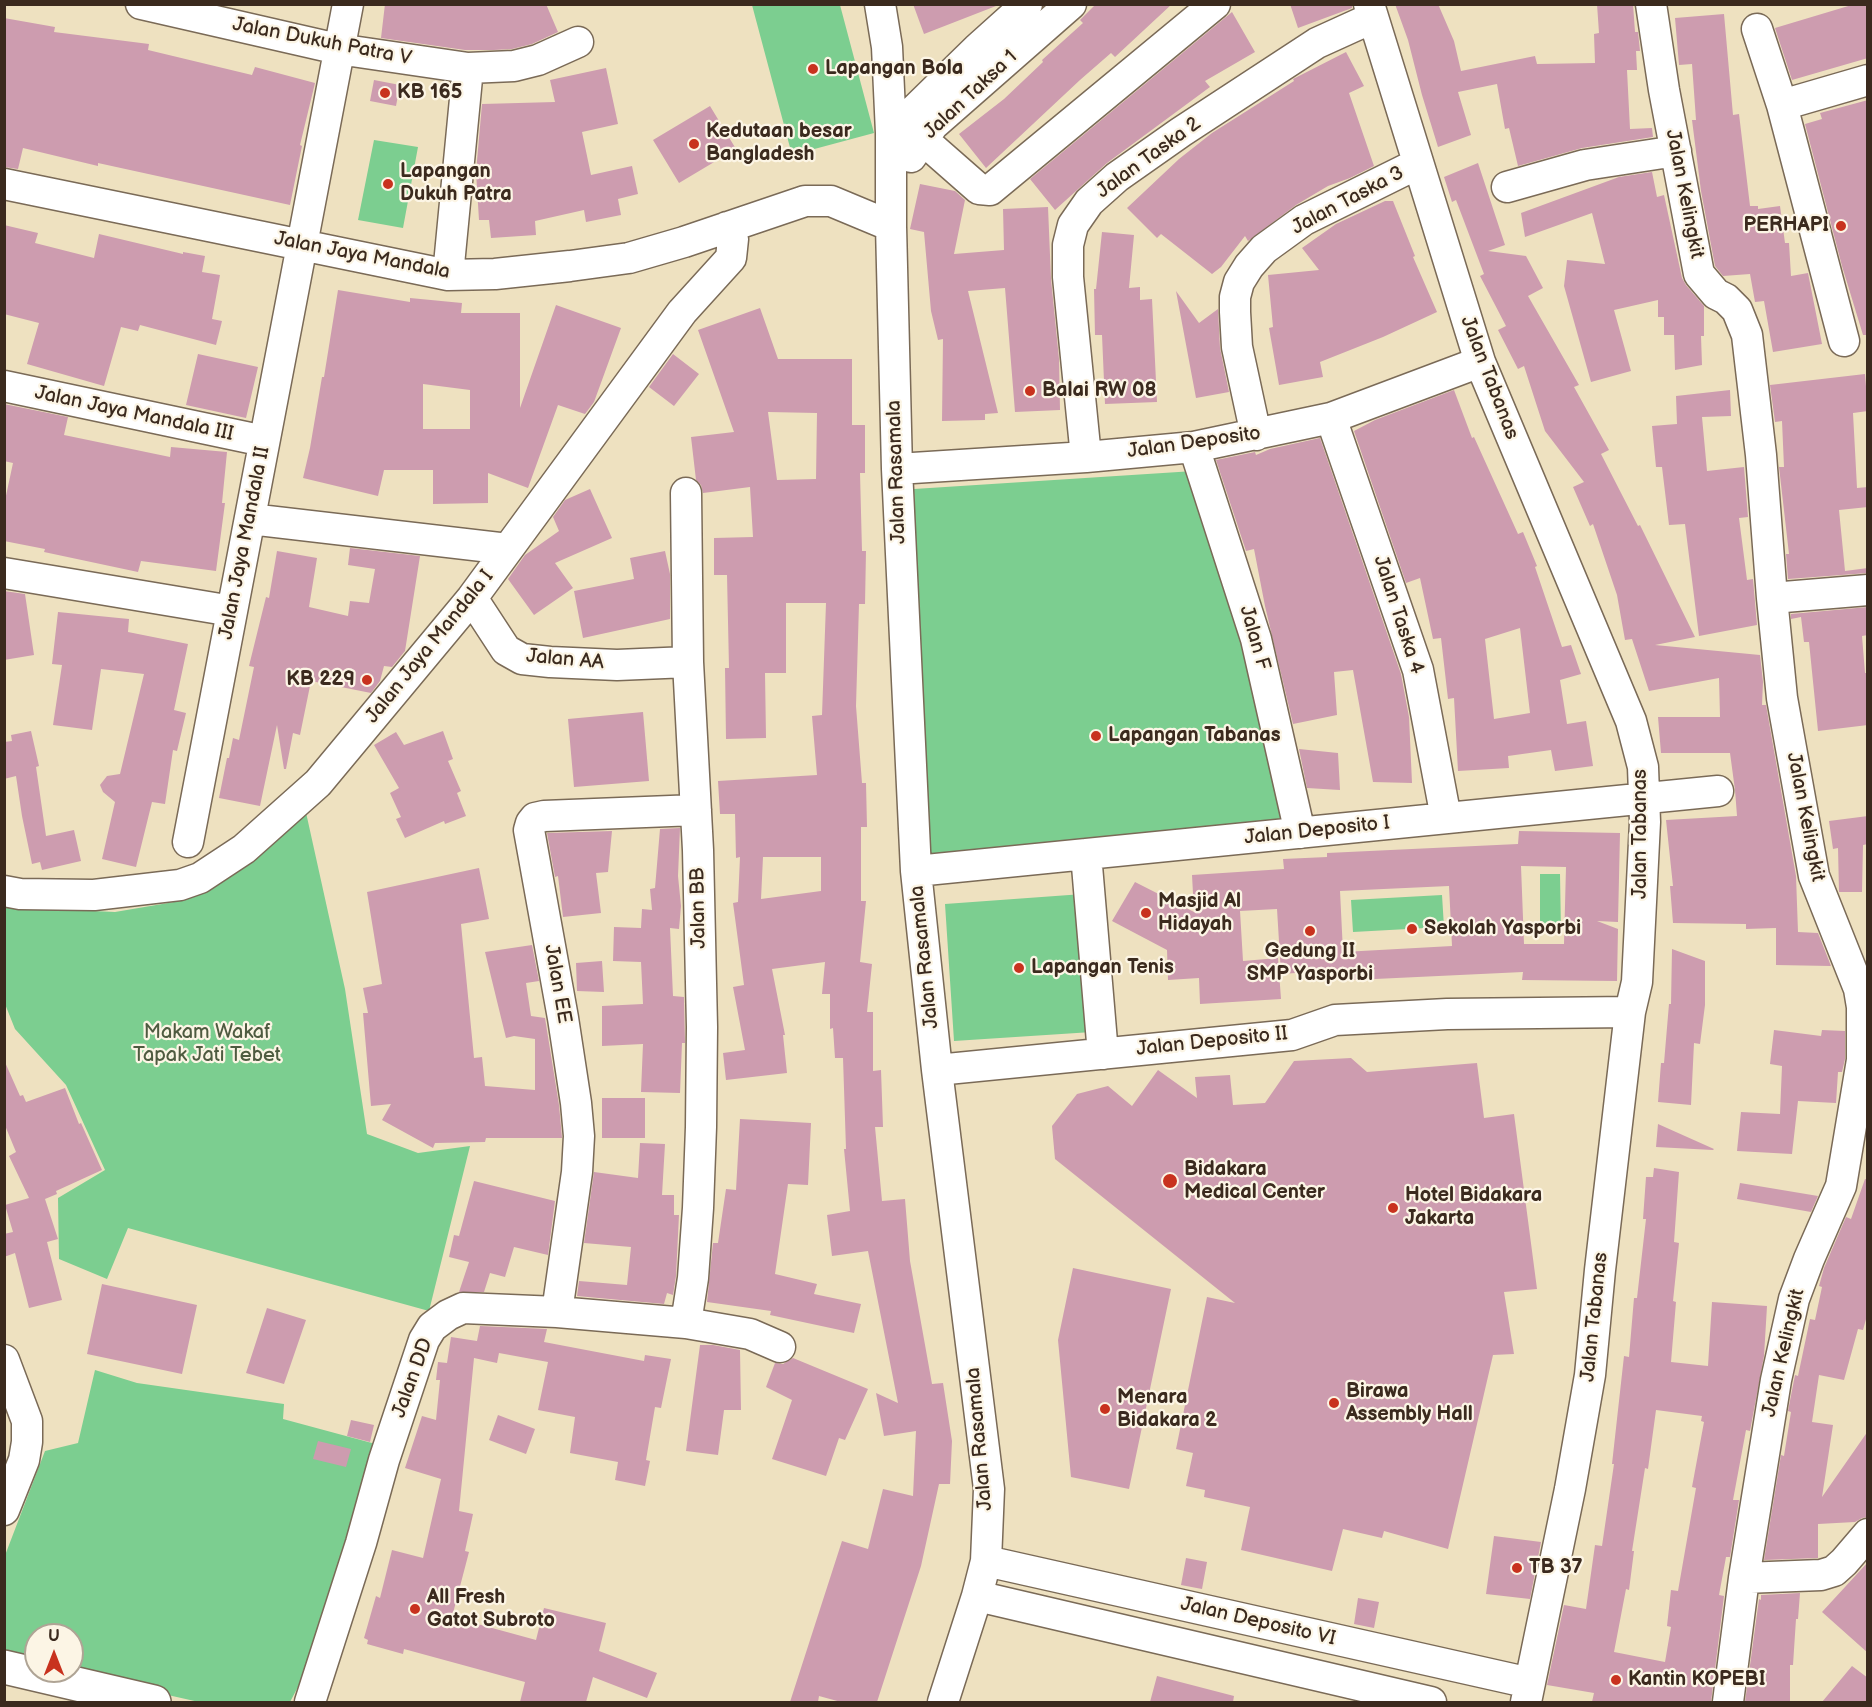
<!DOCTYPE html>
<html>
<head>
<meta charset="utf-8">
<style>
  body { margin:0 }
  #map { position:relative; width:1872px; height:1707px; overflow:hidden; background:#eee1c0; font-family:"Balsamiq Sans",sans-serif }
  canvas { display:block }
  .frame { position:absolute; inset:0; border:6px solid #3b2a1e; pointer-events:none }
  .north { position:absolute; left:24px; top:1623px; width:60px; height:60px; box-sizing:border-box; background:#fcf5e5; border:2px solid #afa495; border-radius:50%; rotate:0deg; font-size:16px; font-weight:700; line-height:24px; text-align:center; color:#3b2a1e }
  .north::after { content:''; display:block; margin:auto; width:21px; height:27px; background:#c8321e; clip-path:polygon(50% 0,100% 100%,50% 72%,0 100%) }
</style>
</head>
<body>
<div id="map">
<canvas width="1872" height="1707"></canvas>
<div class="frame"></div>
<div class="north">U</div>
</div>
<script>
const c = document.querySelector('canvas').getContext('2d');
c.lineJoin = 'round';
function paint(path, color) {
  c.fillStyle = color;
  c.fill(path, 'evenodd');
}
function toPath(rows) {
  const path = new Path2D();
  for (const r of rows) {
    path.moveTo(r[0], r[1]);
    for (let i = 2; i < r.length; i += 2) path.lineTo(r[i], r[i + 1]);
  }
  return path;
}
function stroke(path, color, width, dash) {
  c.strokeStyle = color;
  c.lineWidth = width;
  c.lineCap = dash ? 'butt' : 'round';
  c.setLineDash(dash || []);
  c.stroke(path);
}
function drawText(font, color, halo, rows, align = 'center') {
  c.font = font + ' "Balsamiq Sans",sans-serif';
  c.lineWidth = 4.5;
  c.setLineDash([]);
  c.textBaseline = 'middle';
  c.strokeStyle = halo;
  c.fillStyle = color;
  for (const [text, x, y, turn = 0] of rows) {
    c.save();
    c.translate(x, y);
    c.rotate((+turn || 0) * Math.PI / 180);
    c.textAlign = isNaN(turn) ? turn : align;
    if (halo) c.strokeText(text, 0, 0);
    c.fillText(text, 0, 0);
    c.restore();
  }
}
paint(toPath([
  [752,5,840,5,874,133,792,155],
  [374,140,418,147,403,228,358,220],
  [1194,471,1248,633,1290,838,927,875,914,489],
  [305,808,345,989,367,1134,418,1153,470,1146,429,1311,128,1228,107,1279,59,1259,58,1198,105,1170,66,1085,15,1029,5,1004,5,902,29,908,115,912,174,902,221,877],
  [1540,874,1560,874,1561,933,1540,933],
  [1083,894,1092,1032,954,1041,945,904],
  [1442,895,1444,927,1353,932,1351,900],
  [95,1370,137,1383,284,1404,283,1419,383,1446,309,1666,290,1702,199,1702,61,1671,72,1671,72,1635,36,1635,36,1665,5,1658,4,1558,45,1451,78,1443]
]), '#7cce90');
paint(toPath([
  [385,4,546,4,558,32,532,44,512,49,494,50,465,50,381,38],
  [913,4,996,4,996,6,924,34],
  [1096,4,1172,4,1115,57,1111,53,1080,80,986,168,959,134,1004,99,1043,62,1042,60,1083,23,1080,20],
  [1290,4,1352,4,1352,8,1298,28],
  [1395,4,1438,4,1454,41,1461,71,1535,56,1537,64,1595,63,1594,34,1599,33,1597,4,1633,4,1635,32,1638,32,1640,51,1636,51,1637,70,1627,70,1630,129,1652,128,1653,137,1582,148,1518,166,1509,128,1505,129,1497,84,1458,92,1471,135,1438,147,1422,95,1408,40],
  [1855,4,1868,4,1868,58,1792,80,1775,28],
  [1232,12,1255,52,1205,81,1210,87,1107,163,1055,210,1030,179],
  [1724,14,1733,115,1739,114,1750,206,1758,206,1758,209,1780,206,1785,243,1789,243,1791,276,1808,273,1822,344,1773,352,1764,301,1755,302,1750,274,1723,276,1715,266,1701,191,1692,120,1696,120,1692,64,1679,65,1675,18],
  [4,18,55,27,54,32,149,44,148,50,252,75,255,67,315,83,300,145,302,146,290,205,98,163,98,166,23,148,18,169,4,167],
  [1346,52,1364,86,1349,93,1374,166,1350,178,1328,186,1296,205,1248,241,1245,236,1221,267,1212,274,1161,234,1157,238,1127,208,1179,159,1212,133,1294,81,1293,79,1297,77],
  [606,68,618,124,582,132,591,175,632,166,638,194,618,199,621,215,586,222,584,210,535,221,536,235,491,238,489,220,479,220,476,172,482,104,555,102,550,80],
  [374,80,400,85,396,106,370,101],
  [1868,100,1868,335,1863,335,1842,266,1805,124,1822,119,1820,113],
  [710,106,736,149,679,183,653,140],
  [1478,163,1505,245,1488,251,1526,256,1543,288,1528,296,1579,385,1574,387,1609,450,1601,454,1638,526,1640,525,1695,637,1655,645,1760,655,1763,682,1762,705,1766,705,1796,876,1798,932,1818,933,1831,966,1776,965,1776,928,1746,929,1746,924,1673,923,1670,886,1673,886,1666,820,1737,816,1735,790,1730,753,1661,753,1658,717,1720,717,1719,678,1649,691,1632,639,1625,640,1617,595,1593,524,1590,526,1573,487,1584,482,1545,431,1524,366,1518,369,1498,330,1506,326,1480,276,1484,274,1456,200,1452,202,1444,177],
  [1652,172,1657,197,1664,195,1682,278,1686,285,1704,306,1704,336,1701,336,1702,365,1675,370,1674,335,1664,335,1664,317,1658,317,1658,300,1614,310,1631,371,1591,382,1564,286,1567,260,1605,264,1592,213,1525,237,1521,213,1619,177],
  [920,184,955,191,965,200,954,254,1004,250,1003,209,1048,207,1051,279,1059,359,1060,410,1015,412,1005,288,968,291,998,413,985,414,985,420,942,421,943,339,938,340,931,311,924,232,910,229],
  [1385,201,1393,201,1415,256,1413,257,1437,312,1383,337,1320,362,1323,377,1279,385,1269,328,1273,327,1268,275,1319,270,1302,248,1336,224],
  [4,225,38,233,35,243,94,258,99,234,183,254,183,252,205,256,202,272,220,275,212,319,222,321,216,345,140,325,138,331,121,327,104,386,27,364,39,323,4,314],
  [1102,232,1134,235,1129,288,1140,287,1140,300,1152,299,1157,402,1105,404,1102,335,1095,335,1094,289,1096,289],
  [338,290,410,302,410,298,462,303,461,313,520,313,520,408,556,305,621,328,594,402,585,414,558,405,528,488,488,473,488,503,433,504,433,470,384,470,378,496,303,478,310,448,322,377,324,377],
  [423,384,470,390,470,429,423,429],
  [1176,291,1199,323,1218,309,1220,348,1229,392,1196,398],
  [760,308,778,359,852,359,852,425,865,425,865,473,860,473,862,551,866,551,865,604,859,604,856,706,862,783,866,783,867,827,861,827,861,901,866,901,860,962,872,964,867,1012,873,1012,873,1071,881,1070,883,1127,875,1127,882,1201,905,1199,910,1261,932,1384,943,1383,952,1441,950,1484,939,1484,921,1566,877,1702,841,1702,819,1696,818,1702,790,1702,842,1541,868,1549,883,1489,913,1496,916,1431,884,1436,876,1393,898,1403,868,1251,832,1256,827,1215,850,1211,844,1149,846,1149,843,1058,835,1058,833,1028,830,1029,830,994,822,994,825,962,772,969,785,1035,783,1035,787,1073,726,1080,723,1053,745,1050,733,987,744,985,733,903,738,902,740,857,736,858,735,814,720,814,718,781,817,775,812,716,822,715,826,603,786,603,786,673,765,673,766,738,726,739,725,668,729,668,727,575,714,575,714,538,753,537,750,487,703,493,701,485,696,480,691,437,734,432,698,330],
  [768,412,817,413,816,479,777,480],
  [763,857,821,857,821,891,761,899],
  [198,354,258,367,246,418,186,405],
  [673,354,699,374,674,406,649,387],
  [1865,374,1868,411,1853,413,1857,488,1868,487,1868,507,1839,510,1845,571,1868,568,1868,573,1788,579,1786,554,1789,554,1779,467,1784,467,1782,421,1775,422,1770,385],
  [1454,390,1472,438,1474,437,1518,534,1523,532,1537,566,1535,567,1562,647,1571,645,1581,674,1560,680,1567,724,1586,721,1593,766,1555,771,1551,750,1508,756,1509,768,1458,771,1454,698,1448,699,1441,638,1433,639,1420,578,1406,583,1354,431,1375,420],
  [1520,628,1530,713,1494,719,1485,639],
  [1730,390,1731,416,1702,417,1707,471,1744,467,1748,517,1739,518,1747,580,1753,579,1757,625,1699,636,1685,524,1669,525,1662,467,1656,467,1652,426,1677,424,1676,396],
  [4,404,68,417,64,435,170,457,171,447,227,452,222,503,225,503,216,571,141,561,138,572,44,552,45,549,4,541,4,505,13,463,4,461],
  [1320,438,1401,674,1409,717,1412,783,1373,782,1353,670,1334,672,1337,715,1293,724,1265,606,1254,549,1246,551,1216,460,1255,452,1256,455,1270,449],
  [590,489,612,538,555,563,573,588,534,615,508,579,525,555,559,531,553,517,565,500],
  [350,548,420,556,405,651,392,667,384,666,380,681,371,693,311,681,300,735,293,733,286,769,284,769,277,725,260,806,219,798,227,758,229,758,233,738,239,740,254,667,249,666,266,597,269,598,277,551,317,558,309,607,348,616,350,601,369,603,375,569,348,565],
  [665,551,670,574,670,619,583,638,574,591,634,579,630,558],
  [4,591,25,594,34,655,4,660],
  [1868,607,1868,635,1862,636,1865,673,1868,673,1868,725,1818,731,1809,642,1804,642,1801,617,1791,619,1791,614],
  [58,612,129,619,128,632,188,644,174,710,186,713,177,751,173,750,165,804,152,802,136,867,102,859,115,802,103,792,100,785,107,776,120,774,144,674,101,669,92,730,53,725,62,665,52,664],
  [643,712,649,781,574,787,568,719],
  [31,731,39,766,36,767,46,836,74,830,81,861,42,870,40,862,32,864,22,816,16,776,4,779,4,742,12,741,11,735],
  [443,731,453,759,448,761,461,791,457,793,466,816,445,824,444,821,405,838,396,819,401,817,390,793,399,788,374,745,396,732,404,745],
  [1299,749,1338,753,1340,790,1307,788],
  [1868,816,1868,844,1863,845,1862,892,1839,892,1838,848,1833,849,1829,821],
  [680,828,678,876,681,906,679,929,670,928,673,996,684,997,685,1043,682,1043,680,1093,641,1092,643,1044,602,1046,602,1006,643,1004,641,962,613,961,614,927,641,928,642,909,652,910,650,889,655,888,660,829],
  [612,831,608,872,596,873,601,913,563,917,558,876,555,877,547,833],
  [1519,831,1620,833,1618,922,1597,921,1618,929,1617,981,1522,980,1523,972,1354,980,1354,969,1281,974,1277,909,1240,911,1243,961,1278,958,1281,999,1200,1004,1199,978,1168,980,1167,950,1112,921,1135,882,1194,912,1192,875,1284,869,1283,859,1327,857,1327,853,1518,844],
  [1521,866,1566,867,1564,944,1524,944],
  [1449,886,1452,946,1343,952,1340,891],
  [479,868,489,919,461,924,474,1058,482,1057,485,1086,535,1090,535,1039,514,1036,506,1038,485,952,532,945,539,981,526,983,531,1016,545,1018,559,1105,562,1138,486,1138,485,1142,435,1143,433,1148,382,1120,391,1104,371,1106,363,1013,368,1013,363,988,382,984,367,892],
  [1672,949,1705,961,1705,1005,1700,1044,1694,1043,1691,1105,1658,1102,1661,1063,1664,1063,1669,1004,1671,1004],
  [602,961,604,992,577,991,576,963],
  [1774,1030,1821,1036,1822,1030,1845,1031,1845,1059,1842,1072,1838,1072,1836,1103,1798,1101,1792,1154,1737,1151,1741,1112,1780,1114,1782,1066,1770,1064],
  [1351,1058,1367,1072,1477,1063,1484,1118,1514,1114,1537,1289,1504,1292,1514,1354,1493,1355,1448,1549,1384,1531,1382,1538,1343,1529,1332,1571,1241,1550,1250,1507,1204,1497,1205,1490,1186,1486,1193,1453,1176,1449,1207,1297,1235,1303,1055,1159,1052,1126,1077,1094,1108,1086,1132,1106,1158,1070,1197,1098,1195,1077,1230,1075,1233,1105,1265,1103,1294,1061],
  [4,1060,20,1096,23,1095,26,1102,65,1088,79,1124,81,1123,102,1170,56,1191,57,1194,45,1199,58,1239,47,1242,62,1300,29,1308,15,1253,4,1257,4,1234,13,1232,5,1205,29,1198,9,1156,16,1152,4,1123],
  [602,1098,645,1098,645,1138,602,1138],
  [740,1119,811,1123,808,1185,788,1184,775,1274,817,1284,814,1294,861,1304,854,1333,770,1315,771,1311,707,1302,713,1243,718,1243,726,1189,736,1190],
  [1658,1124,1714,1149,1713,1150,1656,1147],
  [640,1143,665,1144,662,1195,674,1195,674,1215,679,1215,676,1276,673,1295,667,1293,664,1304,577,1296,579,1281,627,1285,631,1247,584,1243,594,1172,638,1178],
  [1654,1168,1679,1172,1674,1242,1679,1243,1673,1301,1676,1302,1671,1362,1708,1366,1712,1302,1767,1306,1764,1356,1750,1431,1746,1430,1733,1500,1739,1500,1730,1557,1726,1557,1719,1595,1724,1596,1711,1702,1592,1702,1594,1693,1547,1685,1564,1605,1586,1609,1595,1545,1602,1546,1614,1464,1612,1464,1624,1356,1629,1357,1634,1298,1637,1298,1646,1219,1643,1219,1646,1177,1653,1177],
  [1656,1410,1702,1416,1701,1421,1704,1422,1692,1487,1696,1488,1678,1591,1671,1590,1667,1626,1671,1627,1665,1662,1614,1652,1626,1589,1629,1590,1634,1551,1632,1551,1645,1468,1648,1469],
  [1865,1179,1868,1180,1868,1312,1863,1330,1858,1329,1844,1380,1819,1375,1812,1422,1833,1425,1822,1497,1868,1431,1868,1517,1862,1518,1855,1522,1818,1524,1818,1558,1764,1560,1781,1455,1784,1456,1791,1412,1788,1411,1795,1375,1798,1376,1810,1319,1815,1320,1822,1287,1819,1286,1824,1268,1846,1217,1851,1219],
  [474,1181,555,1201,548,1255,514,1247,505,1277,490,1273,484,1292,459,1292,469,1262,449,1257,454,1235,459,1236],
  [1740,1183,1818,1196,1811,1212,1737,1199],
  [1073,1268,1171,1289,1129,1489,1071,1477,1058,1340],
  [102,1284,197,1305,182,1374,87,1354],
  [267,1308,306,1320,284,1384,246,1373],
  [480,1326,547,1329,544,1342,644,1361,645,1355,671,1359,661,1408,655,1407,646,1460,650,1461,645,1486,615,1480,618,1462,570,1453,575,1417,538,1410,548,1362,499,1353,497,1363,474,1358,459,1511,473,1514,465,1551,469,1552,452,1617,536,1640,544,1608,606,1623,599,1651,657,1673,647,1698,593,1677,586,1702,520,1702,525,1682,404,1649,403,1654,367,1644,368,1640,364,1638,376,1596,380,1598,392,1550,423,1558,441,1479,405,1468,422,1416,436,1420,440,1380,436,1380,438,1362,447,1363,451,1337,477,1341],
  [700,1345,713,1345,740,1350,741,1410,724,1410,718,1455,686,1451],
  [793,1358,868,1389,845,1440,839,1438,826,1476,772,1459,792,1400,766,1387,775,1363,783,1364],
  [498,1415,535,1429,526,1454,489,1440],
  [351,1420,374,1425,370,1442,347,1436],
  [318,1441,351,1449,346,1467,313,1459],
  [1494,1536,1541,1542,1530,1599,1486,1594],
  [1186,1558,1207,1562,1202,1589,1181,1585],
  [1868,1562,1868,1653,1822,1612],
  [1800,1593,1798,1619,1796,1619,1793,1665,1790,1665,1790,1702,1745,1702,1759,1599,1761,1600,1761,1595],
  [1358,1598,1379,1602,1374,1628,1354,1624],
  [1852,1666,1868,1678,1868,1702,1822,1702],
  [1157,1676,1234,1696,1233,1702,1150,1702]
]), '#cd9caf');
const minor = toPath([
  [141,4,338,49,468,68,514,66,538,60,578,42],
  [880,4,887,47,891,133,891,226,897,469,916,871,937,1070,989,1489,986,1561,977,1596,943,1702],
  [1369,4,1480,362,1631,721,1643,767,1645,822,1637,982,1630,1012,1600,1270,1590,1375,1570,1489,1526,1702],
  [1651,4,1664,90,1699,274,1716,294,1726,299,1737,310,1747,335,1761,455,1772,598,1782,698,1814,876,1859,989,1862,1007,1862,1060,1841,1186,1809,1259,1794,1299,1776,1380,1744,1578,1728,1702],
  [1757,29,1782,105,1844,341],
  [1782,105,1868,80],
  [891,133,977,49,1027,4],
  [922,139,979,189,990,190,1215,4],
  [911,157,933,125,1071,4],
  [4,184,448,275,495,274,570,266,629,258,684,242,805,201,831,201,891,226],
  [1507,187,1585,165,1676,151],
  [448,275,468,68],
  [4,386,264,441],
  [1331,418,1418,670,1446,818],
  [1256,435,1237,347,1235,312,1235,297,1239,282,1249,266,1264,249,1304,220,1417,164],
  [1194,447,1256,639,1300,833],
  [1086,457,1068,277,1068,245,1073,225,1089,202,1117,177,1181,132,1317,43,1372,18],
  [897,469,1086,457,1194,447,1331,418,1480,362],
  [686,493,688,662,698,850,702,1027,701,1127,698,1208,693,1278,686,1323],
  [250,519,508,549],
  [4,573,232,611],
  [472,598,506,650,522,659,550,662,617,665,688,662],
  [1772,598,1868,590],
  [188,842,348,4],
  [1086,854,1103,1054],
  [916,871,1718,791],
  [4,891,20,894,94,895,180,885,200,878,244,849,318,783,472,598,682,312,731,258,733,239,727,227],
  [937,1070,1292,1035,1335,1020,1447,1014,1630,1012],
  [557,1312,577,1172,579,1136,576,1103,563,1018,529,830,531,823,535,818,544,816,696,810],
  [4,1360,27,1421,27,1442,24,1460,4,1510],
  [986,1561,1530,1683],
  [1744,1578,1821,1575,1834,1571,1844,1562,1868,1534],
  [977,1596,1431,1702],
  [310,1702,361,1543,384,1460,424,1340,432,1327,448,1315,463,1308,557,1312,686,1323,750,1334,780,1347]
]);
const highway = toPath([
  [4,1667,154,1702]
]);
stroke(minor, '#7a6a57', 33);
stroke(highway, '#7a6a57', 36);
stroke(minor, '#fff', 30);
stroke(highway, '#fff', 33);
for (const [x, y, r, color] of [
  [813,69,6,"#c8321e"],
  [385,93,6,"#c8321e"],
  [694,144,6,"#c8321e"],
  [388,184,6,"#c8321e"],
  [1841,226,6,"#c8321e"],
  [1030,391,6,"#c8321e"],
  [367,680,6,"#c8321e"],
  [1096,736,6,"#c8321e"],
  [1146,913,6,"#c8321e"],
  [1412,929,6,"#c8321e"],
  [1310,931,6,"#c8321e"],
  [1019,968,6,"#c8321e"],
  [1170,1181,8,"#c8321e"],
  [1393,1208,6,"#c8321e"],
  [1334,1403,6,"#c8321e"],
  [1105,1409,6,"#c8321e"],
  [1517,1568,6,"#c8321e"],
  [415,1609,6,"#c8321e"],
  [1616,1680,6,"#c8321e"]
]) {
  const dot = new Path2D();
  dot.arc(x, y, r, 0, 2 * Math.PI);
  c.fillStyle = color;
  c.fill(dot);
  stroke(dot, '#fcf5e5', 2);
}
drawText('20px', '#3b2a1e', '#fcf5e5', [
  ["Jalan Dukuh Patra V",322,42,11],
  ["Jalan Taksa 1",971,95,-43],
  ["Jalan Taska 2",1149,158,-36],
  ["Jalan Kelingkit",1684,194,79],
  ["Jalan Taska 3",1348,201,-28],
  ["Jalan Jaya Mandala",362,256,11],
  ["Jalan Tabanas",1489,378,69],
  ["Jalan Jaya Mandala III",134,414,12],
  ["Jalan Deposito",1194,443,-8],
  ["Jalan Rasamala",897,472,-92],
  ["Jalan Jaya Mandala II",245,543,-79],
  ["Jalan Taska 4",1398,615,72],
  ["Jalan F",1254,638,74],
  ["Jalan Jaya Mandala I",430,647,-51],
  ["Jalan AA",565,660,5],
  ["Jalan Kelingkit",1805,817,79],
  ["Jalan Deposito I",1317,831,-6],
  ["Jalan Tabanas",1641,834,-90],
  ["Jalan BB",699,908,-91],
  ["Jalan Rasamala",925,957,-96],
  ["Jalan EE",557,984,80],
  ["Jalan Deposito II",1212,1042,-6],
  ["Jalan Tabanas",1595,1317,-84],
  ["Jalan Kelingkit",1784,1353,-77],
  ["Jalan DD",413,1378,-70],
  ["Jalan Rasamala",980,1439,-95],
  ["Jalan Deposito VI",1258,1622,13]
]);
drawText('bold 20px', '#3b2a1e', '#fcf5e5', [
  ["Lapangan Bola",825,69],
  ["KB 165",397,93],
  ["Kedutaan besar",706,132],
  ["Bangladesh",706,155],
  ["Lapangan",400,172],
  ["Dukuh Patra",400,195],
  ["PERHAPI",1829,226,"right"],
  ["Balai RW 08",1042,391],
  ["KB 229",355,680,"right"],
  ["Lapangan Tabanas",1108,736],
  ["Masjid Al",1158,902],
  ["Hidayah",1158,925],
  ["Sekolah Yasporbi",1424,929],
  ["Gedung II",1310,952,"center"],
  ["SMP Yasporbi",1310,975,"center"],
  ["Lapangan Tenis",1031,968],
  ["Bidakara",1184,1170],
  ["Medical Center",1184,1193],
  ["Hotel Bidakara",1405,1196],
  ["Jakarta",1405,1219],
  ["Birawa",1346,1392],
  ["Assembly Hall",1346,1415],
  ["Menara",1117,1398],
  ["Bidakara 2",1117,1421],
  ["TB 37",1529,1568],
  ["All Fresh",427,1598],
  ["Gatot Subroto",427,1621],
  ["Kantin KOPEBI",1628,1680]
], 'left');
drawText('20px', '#4e5b40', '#fcf5e5', [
  ["Makam Wakaf",207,1033],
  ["Tapak Jati Tebet",207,1056]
]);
</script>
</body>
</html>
